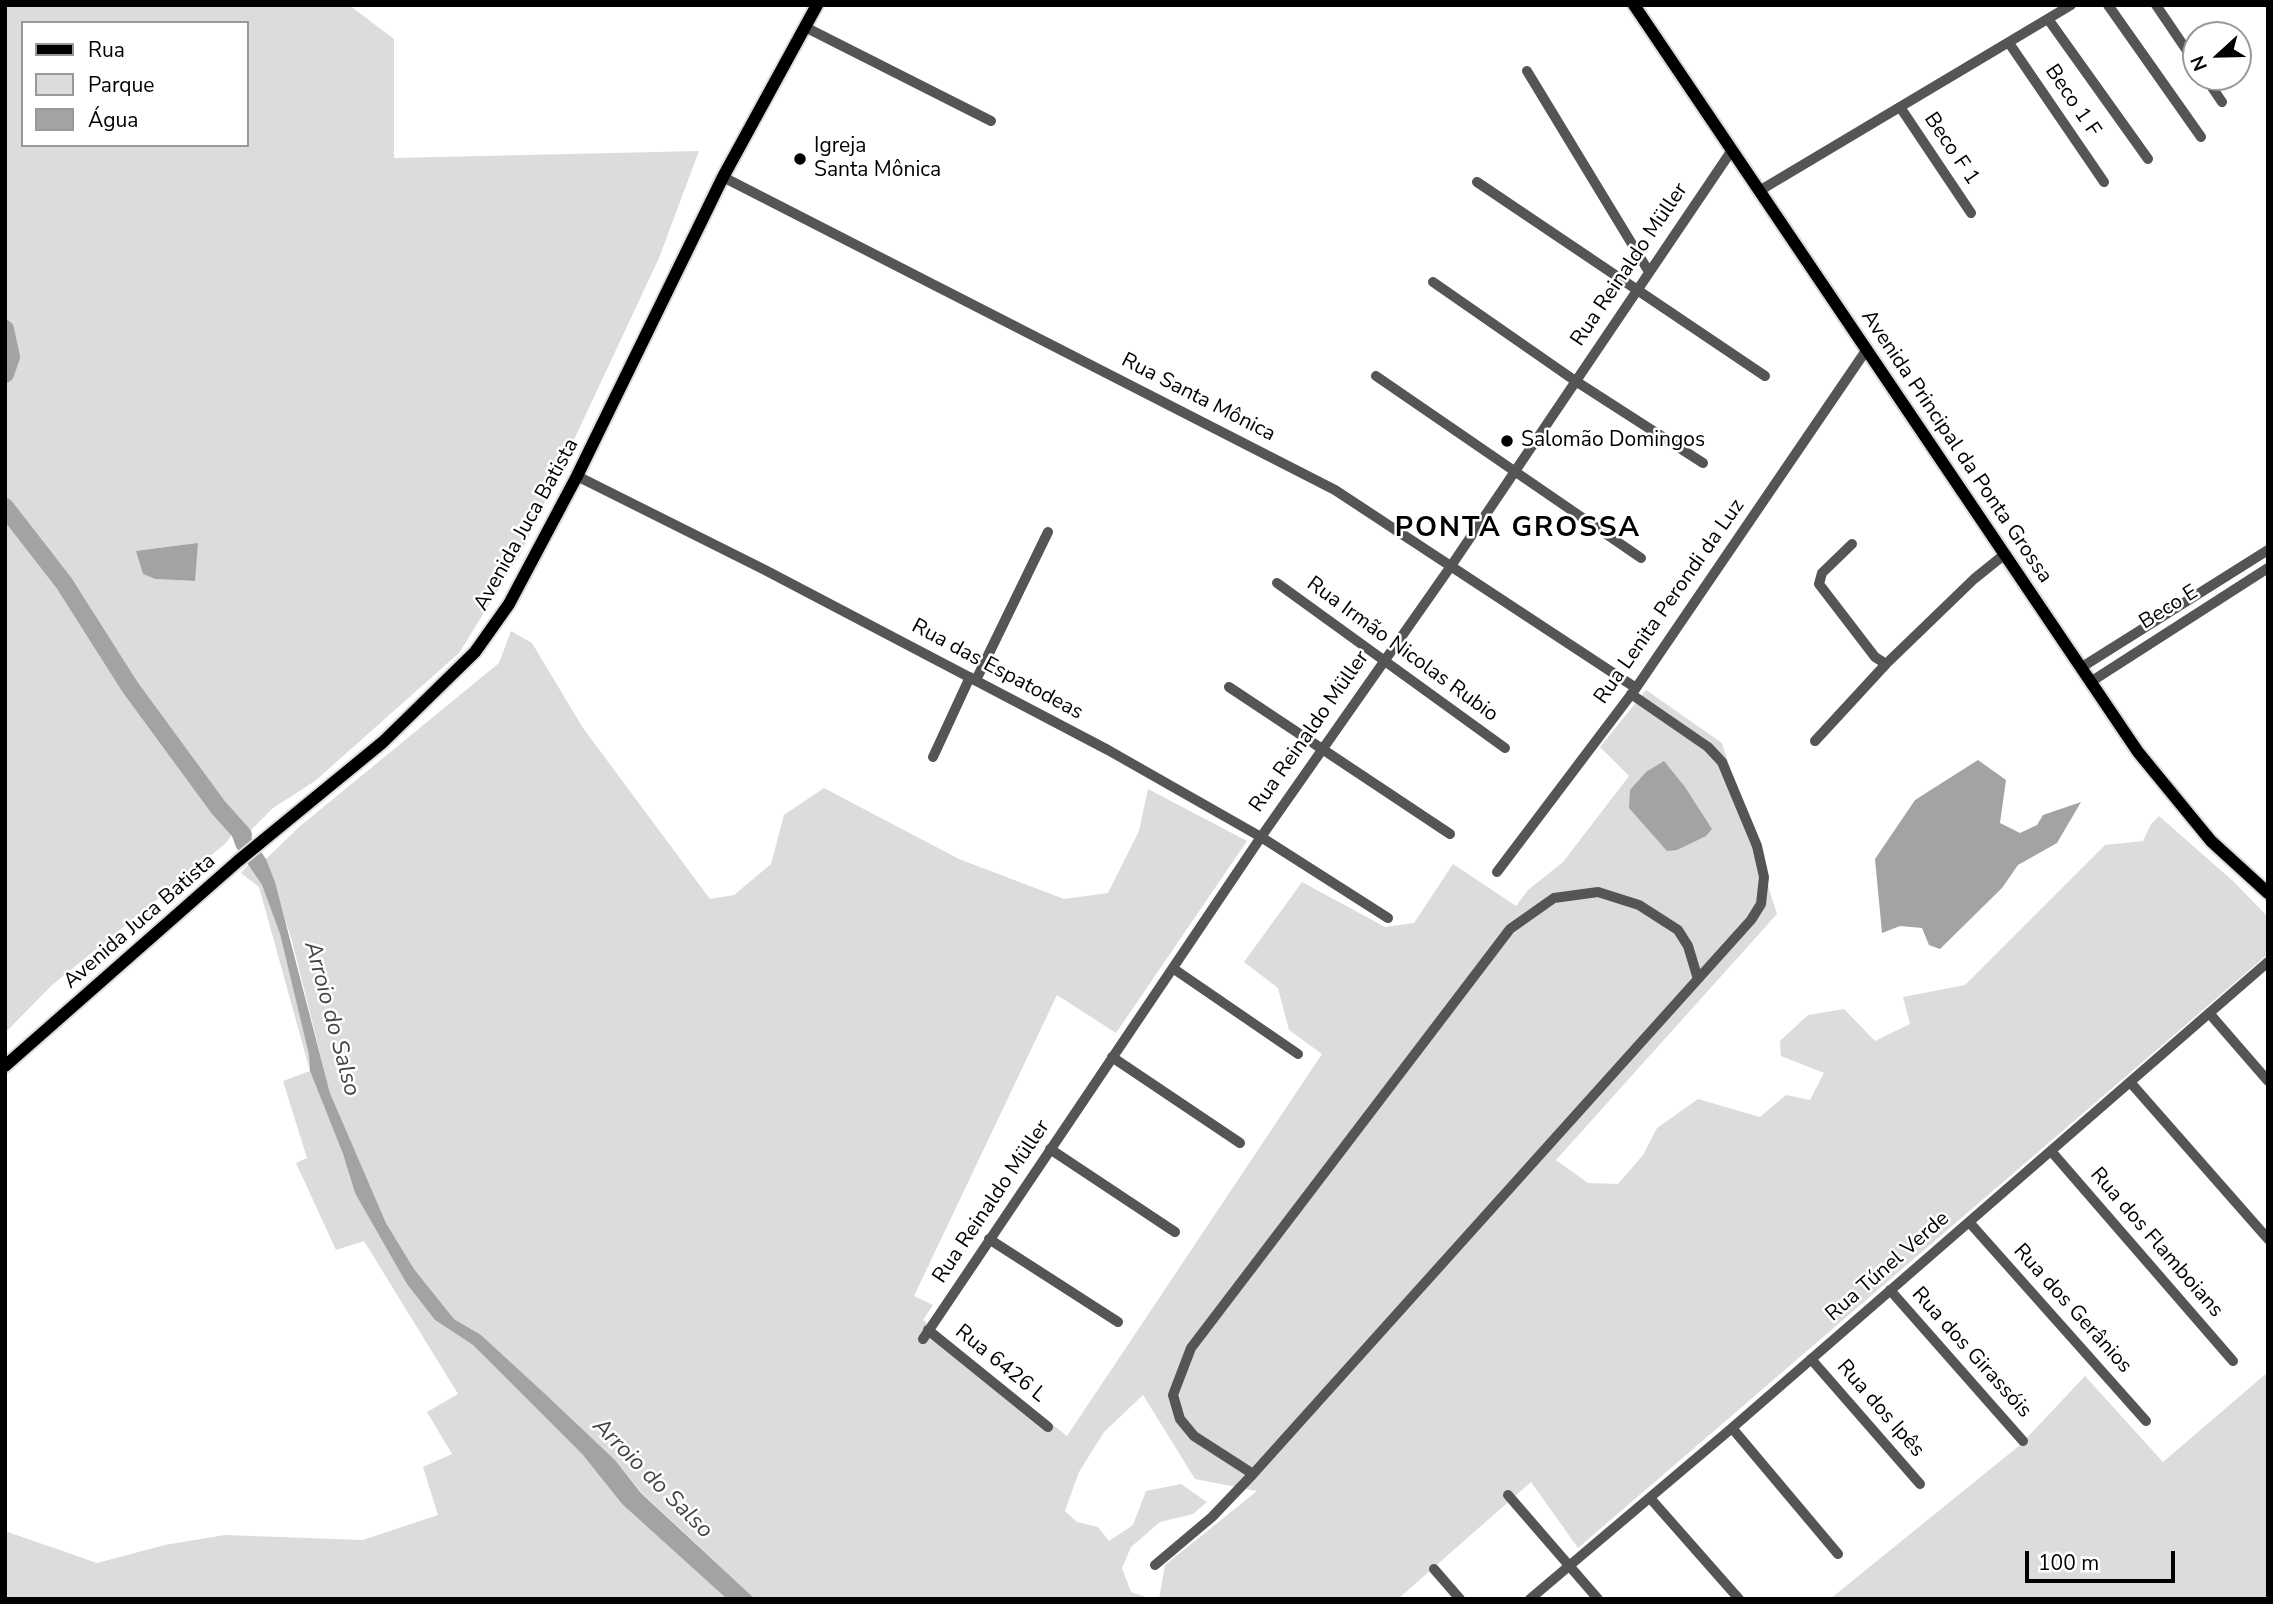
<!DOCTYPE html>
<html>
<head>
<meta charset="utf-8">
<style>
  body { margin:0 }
  #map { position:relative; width:2273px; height:1604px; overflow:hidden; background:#fff; font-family:"Nunito Sans",sans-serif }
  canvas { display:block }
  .frame { position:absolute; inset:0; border:7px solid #000; pointer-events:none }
  .legend { position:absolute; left:21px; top:21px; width:228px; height:126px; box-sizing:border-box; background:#fff; border:2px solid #999; margin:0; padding:9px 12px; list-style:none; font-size:21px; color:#000 }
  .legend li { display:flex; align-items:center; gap:14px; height:35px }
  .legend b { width:35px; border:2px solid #999 }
  .north { position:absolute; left:2182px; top:21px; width:70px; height:70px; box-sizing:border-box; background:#fff; border:2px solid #999; border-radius:50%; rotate:248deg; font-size:19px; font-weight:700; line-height:28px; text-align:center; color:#000 }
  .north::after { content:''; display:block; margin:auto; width:24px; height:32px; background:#000; clip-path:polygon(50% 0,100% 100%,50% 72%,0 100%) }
  .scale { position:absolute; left:2025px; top:1551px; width:150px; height:32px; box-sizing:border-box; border:4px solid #000; border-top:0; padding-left:9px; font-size:21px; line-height:24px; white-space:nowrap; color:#000; -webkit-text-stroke:5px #fff; paint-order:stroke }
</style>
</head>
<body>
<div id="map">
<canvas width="2273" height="1604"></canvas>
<div class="frame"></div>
<ul class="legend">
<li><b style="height:9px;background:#000"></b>Rua</li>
<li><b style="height:19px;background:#dcdcdc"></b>Parque</li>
<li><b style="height:19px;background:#a3a3a3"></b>Água</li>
</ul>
<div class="north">N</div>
<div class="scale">100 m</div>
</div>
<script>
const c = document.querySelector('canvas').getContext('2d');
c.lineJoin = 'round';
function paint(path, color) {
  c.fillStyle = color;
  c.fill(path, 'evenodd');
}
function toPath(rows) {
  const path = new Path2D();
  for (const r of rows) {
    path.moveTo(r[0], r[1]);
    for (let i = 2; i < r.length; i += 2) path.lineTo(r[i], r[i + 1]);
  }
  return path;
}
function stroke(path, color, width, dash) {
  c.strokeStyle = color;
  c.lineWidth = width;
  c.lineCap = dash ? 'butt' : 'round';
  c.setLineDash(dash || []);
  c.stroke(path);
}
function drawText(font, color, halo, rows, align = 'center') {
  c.font = font + ' "Nunito Sans",sans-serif';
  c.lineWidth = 5;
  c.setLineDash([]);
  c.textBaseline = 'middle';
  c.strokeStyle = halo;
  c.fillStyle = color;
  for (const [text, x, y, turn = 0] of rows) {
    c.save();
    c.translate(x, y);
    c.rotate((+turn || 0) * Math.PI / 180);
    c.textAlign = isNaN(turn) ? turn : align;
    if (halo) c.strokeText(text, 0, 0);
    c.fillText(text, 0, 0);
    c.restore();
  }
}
paint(toPath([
  [5,5,349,5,394,39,394,158,699,151,659,258,521,553,459,653,315,781,273,808,248,833,237,819,226,819,231,836,226,843,51,986,5,1033],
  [23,23,247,23,247,145,23,145],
  [137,551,195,581,155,579,143,574],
  [511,631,532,643,583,728,710,899,734,895,771,864,784,815,824,788,959,859,1064,899,1108,893,1139,831,1148,789,1247,841,1116,1033,1057,995,914,1296,933,1305,923,1320,1067,1436,1322,1054,1289,1030,1278,988,1244,962,1302,882,1385,927,1414,923,1453,864,1516,906,1528,890,1563,862,1629,776,1600,747,1646,690,1722,743,1777,914,1556,1160,1588,1183,1618,1184,1643,1155,1657,1128,1698,1099,1760,1117,1786,1095,1810,1100,1824,1073,1781,1056,1780,1041,1808,1015,1844,1009,1875,1041,1910,1024,1903,997,1965,985,2105,845,2143,841,2151,824,2159,816,2233,881,2268,917,2268,954,1578,1548,1531,1482,1398,1599,1159,1599,1165,1565,1257,1491,1195,1479,1143,1395,1104,1432,1079,1472,1065,1511,1077,1522,1098,1527,1109,1541,1133,1525,1146,1491,1181,1484,1207,1502,1193,1514,1160,1522,1131,1547,1122,1568,1131,1592,1152,1599,755,1599,641,1492,615,1460,542,1391,481,1335,454,1319,414,1269,386,1223,330,1093,292,941,266,859,299,827,499,663],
  [248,865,262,885,280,934,309,1055,310,1071,343,1154,355,1193,435,1320,473,1345,583,1455,622,1504,727,1599,5,1599,5,1531,97,1563,165,1545,225,1535,363,1540,438,1515,423,1467,452,1454,427,1412,458,1394,364,1241,336,1250,296,1163,307,1158,283,1081,310,1071,259,887,241,873],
  [2268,1372,2268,1599,1830,1599,2020,1445,2085,1376,2163,1462]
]), '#dcdcdc');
paint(toPath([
  [198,543,195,581,155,579,143,574,136,551],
  [1978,760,2006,780,2000,823,2020,833,2037,825,2043,815,2081,802,2057,843,2018,865,2002,888,1940,949,1929,945,1922,928,1900,926,1882,933,1875,859,1915,800],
  [1664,761,1685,787,1712,829,1706,836,1677,850,1667,851,1629,808,1630,790,1646,772],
  [237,818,266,859,275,882,330,1093,386,1223,414,1269,454,1319,481,1335,542,1391,615,1460,641,1493,755,1599,727,1599,622,1504,583,1455,473,1345,435,1320,407,1284,355,1193,343,1154,310,1071,309,1055,280,934,262,885,236,847,226,819]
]), '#a3a3a3');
stroke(toPath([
  [5,329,11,357,5,374],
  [5,507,64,583,130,687,218,807,243,835]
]), '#a3a3a3', 18);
const major = toPath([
  [1634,5,2138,752,2211,841,2268,893],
  [5,1066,238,861,383,742,475,652,509,604,577,476,723,177,817,5]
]);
stroke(major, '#dbdbdb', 16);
stroke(toPath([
  [2108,5,2201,137],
  [2156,5,2196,64],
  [2048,19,2148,159],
  [805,27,991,121],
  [2009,43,2104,182],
  [1527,71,1649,272],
  [2205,77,2222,102],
  [1900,107,1971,213],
  [723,177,1335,490,1636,688],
  [1477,182,1765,376],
  [1759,191,2071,5],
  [1433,282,1574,380,1703,463],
  [1376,376,1641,558],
  [577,476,765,570,1108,750,1261,837,1388,918],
  [1852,544,1822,573,1819,584,1875,657,1886,664],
  [1277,583,1505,748],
  [2082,667,2268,550],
  [976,680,1048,532],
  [2092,681,2268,568],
  [1229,687,1450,834],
  [1815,741,1886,664,1974,579,2005,554],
  [933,757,970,677],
  [1497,872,1636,688,1867,349],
  [1174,969,1298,1054],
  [2209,1013,2268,1081],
  [1112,1057,1240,1143],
  [2130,1082,2268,1239],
  [1050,1149,1175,1232],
  [2051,1151,2233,1361],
  [1969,1222,2146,1421],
  [989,1239,1118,1322],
  [1890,1290,2023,1441],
  [928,1330,1048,1427],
  [923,1339,1261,837,1451,566,1732,150],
  [1811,1359,1920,1484],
  [1732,1428,1838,1554],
  [1253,1474,1194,1436,1180,1419,1173,1395,1191,1348,1510,929,1554,898,1598,892,1639,905,1678,930,1688,946,1698,979],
  [1508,1495,1598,1599],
  [1650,1498,1739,1599],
  [1155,1565,1212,1517,1253,1474,1751,920,1761,904,1764,877,1757,846,1722,762,1708,747,1631,694],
  [1434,1569,1460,1599],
  [1530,1599,1732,1428,2268,962]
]), '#555', 10);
stroke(major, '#000', 12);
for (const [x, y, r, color] of [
  [800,159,7,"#000"],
  [1507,441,7,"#000"]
]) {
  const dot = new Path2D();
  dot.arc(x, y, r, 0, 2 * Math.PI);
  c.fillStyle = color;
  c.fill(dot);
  stroke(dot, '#fff', 2.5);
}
drawText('21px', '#000', '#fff', [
  ["Beco 1 F",2072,101,56],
  ["Beco F 1",1951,149,56],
  ["Rua Reinaldo Müller",1630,265,-56],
  ["Rua Santa Mônica",1198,398,27],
  ["Avenida Principal da Ponta Grossa",1956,447,56],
  ["Avenida Juca Batista",527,525,-61],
  ["Rua Lenita Perondi da Luz",1670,602,-55],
  ["Beco E",2169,608,-32],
  ["Rua Irmão Nicolas Rubio",1402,650,36],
  ["Rua das Espatodeas",997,670,28],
  ["Rua Reinaldo Müller",1310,732,-55],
  ["Avenida Juca Batista",140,922,-41],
  ["Rua Reinaldo Müller",992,1202,-56],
  ["Rua dos Flamboians",2156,1243,49],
  ["Rua Túnel Verde",1888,1267,-41],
  ["Rua dos Gerânios",2072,1309,48],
  ["Rua dos Girassóis",1971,1353,48],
  ["Rua 6426 L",1000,1364,39],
  ["Rua dos Ipês",1880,1409,49]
]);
drawText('21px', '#000', '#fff', [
  ["Igreja",814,147],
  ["Santa Mônica",814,171],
  ["Salomão Domingos",1521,441]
], 'left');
drawText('italic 23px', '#444', '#fff', [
  ["Arroio do Salso",331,1019,75],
  ["Arroio do Salso",652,1479,45]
]);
c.letterSpacing = '2px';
drawText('bold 28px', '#000', '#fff', [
  ["PONTA GROSSA",1518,529]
]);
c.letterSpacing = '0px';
</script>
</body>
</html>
